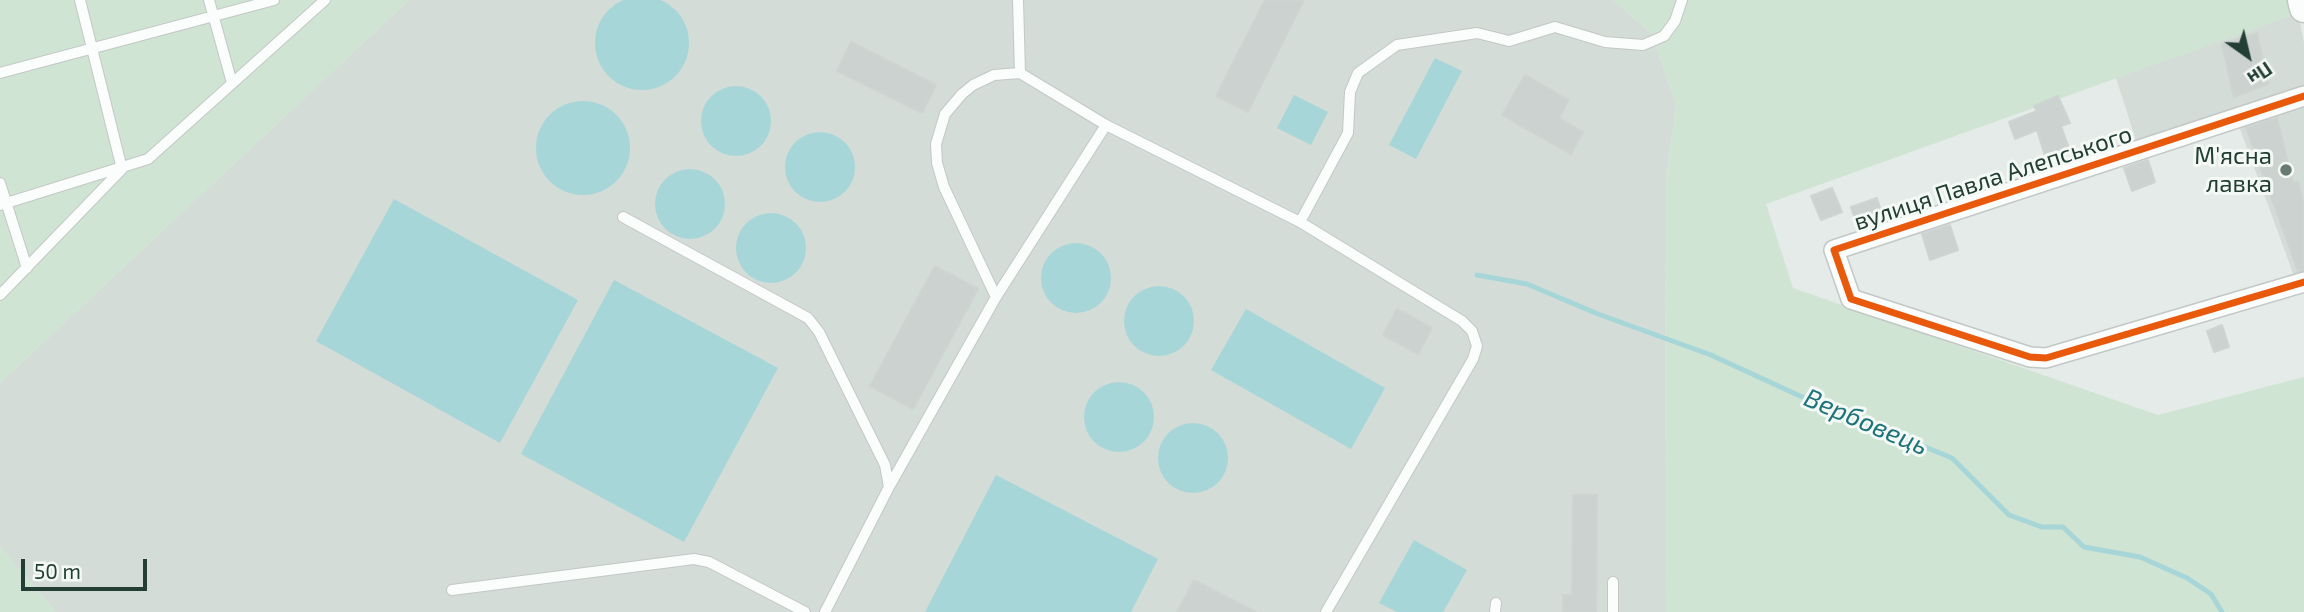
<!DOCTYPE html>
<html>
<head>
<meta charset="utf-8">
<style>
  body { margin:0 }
  #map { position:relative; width:2304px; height:612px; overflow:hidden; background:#e5ebe8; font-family:"Exo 2",sans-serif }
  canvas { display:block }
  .north { position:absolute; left:2213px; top:21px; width:70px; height:70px; -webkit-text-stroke:5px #f4f9f6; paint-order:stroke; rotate:146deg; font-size:19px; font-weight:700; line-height:28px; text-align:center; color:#233e34 }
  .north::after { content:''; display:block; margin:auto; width:24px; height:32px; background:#233e34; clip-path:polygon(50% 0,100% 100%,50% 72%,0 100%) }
  .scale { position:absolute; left:21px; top:559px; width:126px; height:32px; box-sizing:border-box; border:4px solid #233e34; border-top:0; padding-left:9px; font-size:21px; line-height:24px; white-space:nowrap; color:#233e34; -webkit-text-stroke:5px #f4f9f6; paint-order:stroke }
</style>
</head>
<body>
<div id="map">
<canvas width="2304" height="612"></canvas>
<div class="north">Пн</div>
<div class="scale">50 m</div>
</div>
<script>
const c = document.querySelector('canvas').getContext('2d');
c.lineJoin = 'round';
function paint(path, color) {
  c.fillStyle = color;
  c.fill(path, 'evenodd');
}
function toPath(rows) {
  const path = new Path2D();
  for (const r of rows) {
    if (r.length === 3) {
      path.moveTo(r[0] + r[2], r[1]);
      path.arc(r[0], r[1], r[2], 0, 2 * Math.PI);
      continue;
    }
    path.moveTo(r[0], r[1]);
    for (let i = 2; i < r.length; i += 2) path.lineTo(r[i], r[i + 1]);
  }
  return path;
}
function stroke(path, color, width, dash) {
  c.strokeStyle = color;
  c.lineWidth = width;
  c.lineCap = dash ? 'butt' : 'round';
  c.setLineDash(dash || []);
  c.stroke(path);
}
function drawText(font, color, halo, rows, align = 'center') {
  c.font = font + ' "Exo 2",sans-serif';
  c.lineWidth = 6;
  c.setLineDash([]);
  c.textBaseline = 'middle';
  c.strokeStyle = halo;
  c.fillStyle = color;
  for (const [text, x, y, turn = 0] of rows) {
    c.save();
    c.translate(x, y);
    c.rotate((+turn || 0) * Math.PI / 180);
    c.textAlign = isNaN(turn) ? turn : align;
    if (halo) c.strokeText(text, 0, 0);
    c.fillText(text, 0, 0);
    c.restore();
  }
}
paint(toPath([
  [409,0,1613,0,1651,33,1676,104,1665,187,1666,612,56,612,0,547,0,383],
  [2298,13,2304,43,2304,282,2297,284,2236,118,2139,150,2116,78]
]), '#d3dcd7');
paint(toPath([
  [0,0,409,0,0,383],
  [1613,0,2296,0,2298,13,1766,204,1793,288,2158,415,2304,377,2304,612,1666,612,1665,187,1676,104,1651,33],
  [0,547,56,612,0,612]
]), '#cfe4d3');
paint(toPath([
  [642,43,47],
  [1435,58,1462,71,1416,159,1389,145],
  [736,121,35],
  [1294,95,1328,112,1311,145,1277,128],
  [583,148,47],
  [820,167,35],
  [690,204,35],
  [394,199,578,300,500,443,316,341],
  [771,248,35],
  [1076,278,35],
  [614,280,778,368,684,542,521,454],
  [1159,321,35],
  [1246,309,1385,388,1351,449,1211,370],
  [1119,417,35],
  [1193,458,35],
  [996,475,1158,559,1131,612,925,612],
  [1414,540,1467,570,1443,612,1397,612,1379,603]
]), '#a7d6d8');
stroke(toPath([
  [1477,275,1527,284,1598,314,1711,355,1800,396,1952,458,2009,515,2042,527,2063,527,2084,547,2140,557,2187,578,2211,594,2222,612]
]), '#a7d6d8', 5);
const building = toPath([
  [1265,0,1304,0,1248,112,1216,96,1265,0],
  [2257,33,2268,84,2234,97,2222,44,2257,33],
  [851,42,936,85,922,113,837,71,851,42],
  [1525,75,1569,100,1559,118,1583,132,1571,154,1502,115,1525,75],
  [2058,96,2070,123,2061,126,2070,151,2046,159,2037,130,2015,139,2009,122,2037,111,2034,106,2058,96],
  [2277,118,2293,183,2298,182,2304,204,2304,270,2298,271,2246,128,2277,118],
  [2148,160,2155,182,2132,191,2124,168,2148,160],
  [1832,188,1842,212,1821,220,1811,196,1832,188],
  [1877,198,1882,214,1856,223,1851,207,1877,198],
  [1950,225,1958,250,1930,260,1922,234,1950,225],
  [935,266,978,289,913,409,870,386,935,266],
  [1397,309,1432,328,1418,354,1383,335,1397,309],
  [2222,325,2229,347,2214,352,2207,331,2222,325],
  [1573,495,1597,495,1596,612,1563,612,1563,595,1572,595,1573,495],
  [1194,580,1256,612,1177,612,1194,580]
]);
paint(building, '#ccd2cf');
stroke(building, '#ced4d1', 2);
const lane = toPath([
  [209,0,232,83],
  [1018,0,1020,73,1106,125,1300,222,1462,321,1472,331,1477,346,1473,359,1326,612],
  [0,73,274,0],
  [0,183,27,268],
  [0,205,148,159,325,0],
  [623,217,808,318,819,332,885,465,889,487],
  [1300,222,1348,133,1350,92,1358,73,1397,45,1477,33,1509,41,1555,27,1605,42,1643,45,1664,36,1675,21,1682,0],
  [0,295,122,169,80,0],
  [996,297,944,187,937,163,936,144,945,114,962,94,973,85,994,75,1020,73],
  [1613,582,1613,612],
  [452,590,694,559,709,562,805,612],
  [825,612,889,487,996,297,1106,125],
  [1495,612,1496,603]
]);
const street = toPath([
  [2304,96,1834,250,1851,299,2030,357,2046,358,2304,282]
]);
const secondary = toPath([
  [2302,0,2304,8]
]);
stroke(lane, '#c2c8c5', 12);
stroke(street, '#c2c8c5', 22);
stroke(secondary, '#c1c8c5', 31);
stroke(lane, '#fbfcfc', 10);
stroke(street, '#fbfcfc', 19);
stroke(secondary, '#fbfcfc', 28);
stroke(toPath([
  [2304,96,1834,250,1851,299,2030,357,2046,358,2304,282]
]), '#e8590c', 7);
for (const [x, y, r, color] of [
  [2286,170,7,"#677b73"]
]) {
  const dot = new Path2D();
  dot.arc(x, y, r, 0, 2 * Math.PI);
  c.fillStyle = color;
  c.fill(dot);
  stroke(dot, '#f4f9f6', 2.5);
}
drawText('24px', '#233e34', '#f4f9f6', [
  ["М'ясна",2272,156],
  ["лавка",2272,184]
], 'right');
drawText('24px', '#233e34', '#f4f9f6', [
  ["вулиця Павла Алепського",1993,178,-18]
]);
drawText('italic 26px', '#1d737a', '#f4f9f6', [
  ["Вербовець",1866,422,23]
]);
</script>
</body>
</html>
